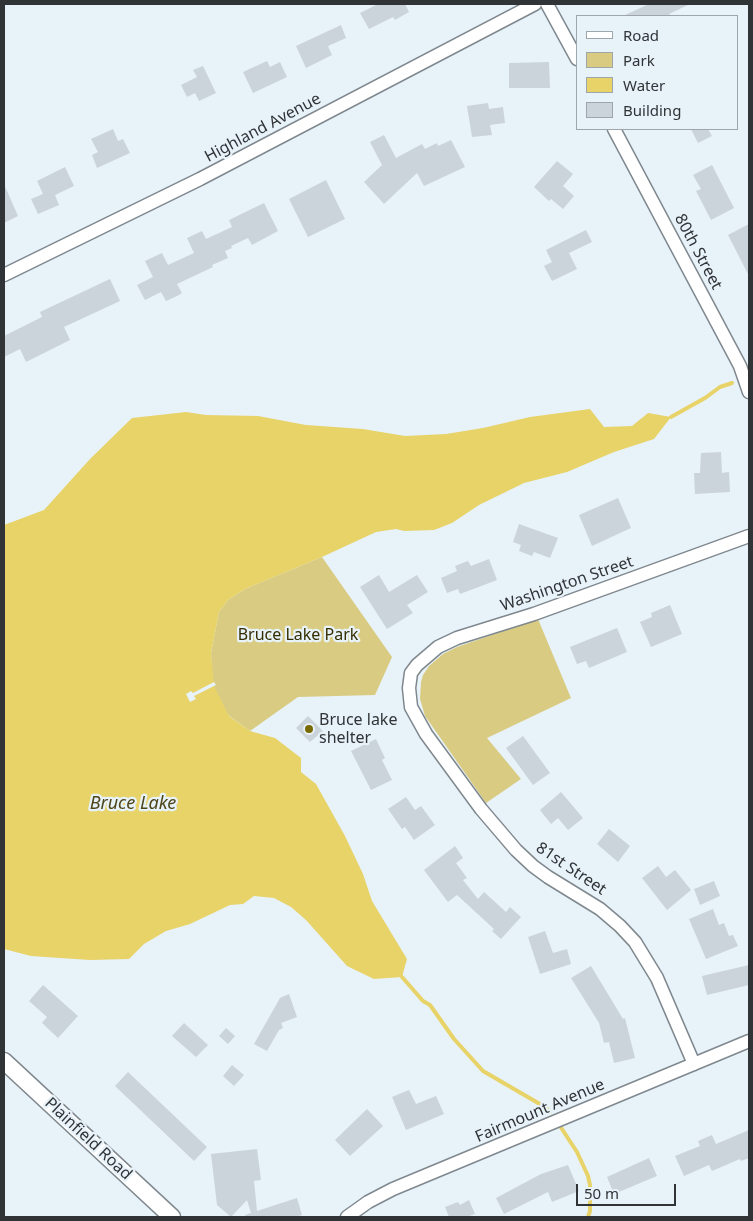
<!DOCTYPE html>
<html>
<head>
<meta charset="utf-8">
<style>
  body { margin:0 }
  #map { position:relative; width:753px; height:1221px; overflow:hidden; background:#e8f2f9; font-family:"Noto Sans",sans-serif }
  canvas { display:block }
  .frame { position:absolute; inset:0; border:5px solid #303437; pointer-events:none }
  .legend { position:absolute; left:576px; top:15px; width:162px; height:115px; box-sizing:border-box; background:#e8f2f9; border:1px solid #9ea6ab; margin:0; padding:6px 9px; list-style:none; font-size:15px; color:#303437 }
  .legend li { display:flex; align-items:center; gap:10px; height:25px }
  .legend b { width:25px; border:1px solid #9ea6ab }
  .scale { position:absolute; left:576px; top:1184px; width:100px; height:22px; box-sizing:border-box; border:2px solid #303437; border-top:0; padding-left:6px; font-size:15px; line-height:18px; white-space:nowrap; color:#303437; -webkit-text-stroke:4px #e8f2f9; paint-order:stroke }
</style>
</head>
<body>
<div id="map">
<canvas width="753" height="1221"></canvas>
<div class="frame"></div>
<ul class="legend">
<li><b style="height:6px;background:#fff"></b>Road</li>
<li><b style="height:14px;background:#d9cc82"></b>Park</li>
<li><b style="height:14px;background:#e7d368"></b>Water</li>
<li><b style="height:14px;background:#cad4da"></b>Building</li>
</ul>
<div class="scale">50 m</div>
</div>
<script>
const c = document.querySelector('canvas').getContext('2d');
c.lineJoin = 'round';
function paint(path, color) {
  c.fillStyle = color;
  c.fill(path, 'evenodd');
}
function toPath(rows) {
  const path = new Path2D();
  for (const r of rows) {
    path.moveTo(r[0], r[1]);
    for (let i = 2; i < r.length; i += 2) path.lineTo(r[i], r[i + 1]);
  }
  return path;
}
function stroke(path, color, width, dash) {
  c.strokeStyle = color;
  c.lineWidth = width;
  c.lineCap = dash ? 'butt' : 'round';
  c.setLineDash(dash || []);
  c.stroke(path);
}
function drawText(font, color, halo, rows, align = 'center') {
  c.font = font + ' "Noto Sans",sans-serif';
  c.lineWidth = 4.5;
  c.setLineDash([]);
  c.textBaseline = 'middle';
  c.strokeStyle = halo;
  c.fillStyle = color;
  for (const [text, x, y, turn = 0] of rows) {
    c.save();
    c.translate(x, y);
    c.rotate((+turn || 0) * Math.PI / 180);
    c.textAlign = isNaN(turn) ? turn : align;
    if (halo) c.strokeText(text, 0, 0);
    c.fillText(text, 0, 0);
    c.restore();
  }
}
paint(toPath([
  [322,557,392,657,375,695,298,697,250,731,228,715,213,686,211,653,219,612,228,600,245,589],
  [538,619,571,698,487,738,521,779,486,803,425,716,420,699,421,682,423,675,429,666,443,654,457,647]
]), '#d9cc82');
paint(toPath([
  [590,409,604,427,632,426,648,413,671,417,654,439,614,452,567,472,524,483,479,505,452,523,434,530,404,531,396,529,376,532,322,557,245,589,228,600,219,612,211,653,214,686,229,716,250,731,275,738,301,758,301,772,316,784,345,836,363,874,372,901,407,959,402,977,374,979,347,966,306,920,291,907,274,898,254,896,243,904,230,905,190,924,166,931,144,944,129,959,90,960,31,956,4,949,4,525,44,510,90,459,132,418,186,412,206,415,258,416,306,425,363,429,405,436,446,434,483,428,530,417]
]), '#e7d368');
paint(toPath([
  [214,682,216,685,194,696,196,699,190,702,186,694,191,691,193,693]
]), '#e8f2f9');
stroke(toPath([
  [671,417,705,398,720,387,732,383],
  [402,977,423,1001,430,1005,454,1039,483,1071,545,1107,550,1112],
  [558,1123,577,1152,588,1176,590,1185,590,1211,588,1217]
]), '#e7d368', 4);
paint(toPath([
  [378,4,405,4,409,12,395,20,393,17,369,29,360,13],
  [649,4,690,4,669,14,671,16,623,16],
  [341,25,346,38,328,46,332,55,306,68,296,46],
  [267,61,270,67,280,62,287,77,253,93,243,72],
  [549,62,550,88,509,88,509,63],
  [203,66,216,93,199,101,195,93,187,97,181,85,197,77,193,70],
  [488,103,489,109,503,107,505,123,490,125,492,135,472,137,467,106],
  [113,129,118,141,123,139,130,153,97,168,92,155,98,152,91,139],
  [691,129,708,129,712,136,698,143],
  [384,135,396,158,422,144,425,149,437,143,438,146,451,140,465,167,424,186,417,173,384,204,364,182,382,165,370,142],
  [557,161,573,174,563,186,574,196,563,209,551,199,549,201,534,187],
  [712,165,734,208,711,220,696,191,701,189,693,175],
  [65,167,74,186,55,195,59,205,38,214,31,199,43,194,37,181],
  [326,180,345,219,308,237,289,199],
  [4,184,18,216,4,223],
  [264,203,278,231,252,245,248,238,231,246,232,248,225,251,228,258,212,265,213,267,177,284,182,293,177,296,166,301,161,292,145,300,137,285,153,277,145,261,162,253,168,265,194,253,187,238,202,231,206,239,232,227,229,220],
  [749,224,749,276,728,235],
  [586,230,592,242,569,253,577,269,552,281,544,266,552,262,546,250],
  [110,279,120,301,64,327,70,340,26,362,20,349,4,357,4,336,42,317,40,312],
  [721,452,722,473,729,472,730,492,695,494,694,473,700,473,701,453],
  [618,498,631,528,592,546,579,515],
  [519,524,558,538,550,558,534,552,532,556,519,551,521,545,513,542],
  [489,559,497,580,460,594,458,589,447,593,441,578,457,571,455,566,468,561,471,566],
  [379,575,389,592,417,575,428,592,407,605,413,613,387,629,360,587],
  [670,605,682,634,651,647,640,622,652,617,651,613],
  [617,628,627,652,589,668,586,661,577,664,570,647],
  [308,716,323,731,310,742,296,728],
  [523,736,550,773,533,785,506,748],
  [376,739,385,758,382,760,392,780,371,790,351,751],
  [561,792,583,818,568,830,558,818,551,824,540,810],
  [406,797,415,810,421,806,435,825,414,840,405,827,402,829,388,809],
  [609,829,630,846,618,862,597,844],
  [455,846,463,858,456,863,467,878,463,880,478,899,484,892,506,912,510,907,521,917,501,939,492,931,494,929,457,895,448,902,424,870],
  [658,866,666,877,675,870,691,890,667,910,642,878],
  [714,881,720,896,700,905,694,889],
  [713,909,719,925,724,923,729,936,733,935,738,946,706,959,689,919],
  [545,931,553,953,567,949,571,964,540,974,528,937],
  [749,965,749,985,707,995,702,976],
  [591,966,623,1019,625,1018,635,1058,614,1063,609,1042,604,1043,599,1023,571,978],
  [43,985,78,1016,58,1038,42,1023,47,1017,29,1001],
  [289,994,297,1017,281,1023,283,1028,279,1030,267,1051,254,1044,280,998],
  [184,1023,208,1045,196,1057,172,1036],
  [226,1028,235,1036,228,1044,219,1036],
  [232,1065,244,1075,234,1086,223,1076],
  [128,1072,207,1147,194,1161,115,1086],
  [409,1090,416,1104,436,1096,444,1114,406,1130,392,1097],
  [367,1109,383,1126,350,1156,335,1140],
  [749,1130,749,1158,741,1161,740,1159,712,1171,709,1165,684,1176,675,1156,700,1146,698,1141,712,1135,716,1144],
  [257,1149,261,1180,254,1181,257,1211,297,1198,302,1215,295,1217,246,1217,245,1215,251,1213,247,1200,231,1217,217,1205,211,1154],
  [649,1158,657,1176,614,1194,607,1177],
  [568,1165,579,1191,552,1202,548,1192,504,1214,496,1198,541,1174],
  [469,1200,475,1214,466,1217,449,1217,445,1207,458,1202,460,1205]
]), '#cad4da');
const minor = toPath([
  [547,4,577,59],
  [614,129,740,366,749,392],
  [4,275,200,179,535,4],
  [694,1064,657,978,635,942,620,926,600,909,548,877,533,866,516,850,481,809,426,734,411,707,409,688,411,673,417,665,438,647,457,638,534,614,749,536],
  [347,1217,368,1202,393,1189,749,1041]
]);
const major = toPath([
  [4,1061,172,1217]
]);
stroke(minor, '#7f888e', 15);
stroke(major, '#7f888e', 19);
stroke(minor, '#fff', 12);
stroke(major, '#fff', 16);
for (const [x, y, r, color] of [
  [309,729,5,"#786900"]
]) {
  const dot = new Path2D();
  dot.arc(x, y, r, 0, 2 * Math.PI);
  c.fillStyle = color;
  c.fill(dot);
  stroke(dot, '#e8f2f9', 2);
}
drawText('16px', '#303437', '#e8f2f9', [
  ["Highland Avenue",263,128,-28],
  ["80th Street",698,252,62],
  ["Washington Street",567,584,-19],
  ["81st Street",571,869,34],
  ["Fairmount Avenue",540,1111,-23],
  ["Plainfield Road",88,1139,43]
]);
drawText('16px', '#352d00', '#e8f2f9', [
  ["Bruce Lake Park",298,635]
]);
drawText('16px', '#303437', '#e8f2f9', [
  ["Bruce lake",319,720],
  ["shelter",319,738]
], 'left');
drawText('italic 18px', '#4f471b', '#e8f2f9', [
  ["Bruce Lake",133,804]
]);
</script>
</body>
</html>
